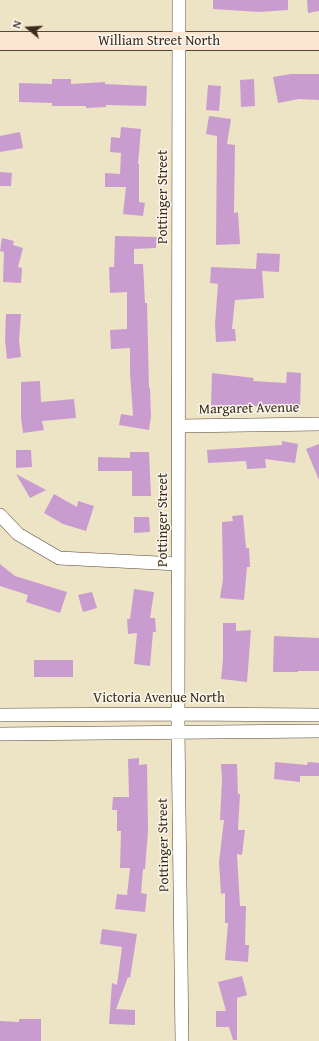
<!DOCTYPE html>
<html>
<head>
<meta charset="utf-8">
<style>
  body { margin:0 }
  #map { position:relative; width:319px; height:1041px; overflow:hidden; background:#ede4c5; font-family:"Gentium Book Plus",serif }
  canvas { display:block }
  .north { position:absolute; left:8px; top:8px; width:40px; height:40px; -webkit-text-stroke:3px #fbf7ec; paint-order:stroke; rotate:288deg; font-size:11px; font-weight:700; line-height:16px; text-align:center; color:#3b2a1e }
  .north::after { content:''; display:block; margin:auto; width:14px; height:18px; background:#3b2a1e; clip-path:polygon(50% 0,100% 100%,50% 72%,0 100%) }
</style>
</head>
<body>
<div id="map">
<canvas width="319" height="1041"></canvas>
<div class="north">N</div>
</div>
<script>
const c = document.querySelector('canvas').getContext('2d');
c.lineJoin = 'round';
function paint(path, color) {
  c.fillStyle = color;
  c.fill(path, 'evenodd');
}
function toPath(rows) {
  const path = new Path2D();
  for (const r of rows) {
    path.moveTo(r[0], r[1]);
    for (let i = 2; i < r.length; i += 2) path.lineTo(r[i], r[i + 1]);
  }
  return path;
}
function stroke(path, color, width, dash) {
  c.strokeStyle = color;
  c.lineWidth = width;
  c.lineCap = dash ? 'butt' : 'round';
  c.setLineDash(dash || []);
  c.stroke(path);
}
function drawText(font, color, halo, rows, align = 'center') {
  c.font = font + ' "Gentium Book Plus",serif';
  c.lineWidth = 3;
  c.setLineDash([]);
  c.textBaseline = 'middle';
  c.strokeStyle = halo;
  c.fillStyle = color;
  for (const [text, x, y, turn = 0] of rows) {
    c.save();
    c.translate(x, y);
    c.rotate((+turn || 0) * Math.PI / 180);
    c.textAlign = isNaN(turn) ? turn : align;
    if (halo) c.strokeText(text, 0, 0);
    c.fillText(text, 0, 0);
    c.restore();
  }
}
paint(toPath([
  [213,0,288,0,288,10,259,12,213,9],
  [307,0,319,0,319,11,308,13],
  [291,74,319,74,319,100,299,99,278,103,273,77],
  [52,79,71,79,71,84,105,82,105,84,147,86,146,106,106,105,106,107,86,108,86,106,52,106,52,103,19,102,19,83,52,84],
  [254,79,255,106,241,107,240,80],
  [208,85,221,86,219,111,206,110],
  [209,116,231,119,227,144,235,145,234,213,238,212,240,244,216,245,217,136,206,134],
  [121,127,141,129,138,164,139,164,139,202,145,203,143,216,123,214,126,187,105,187,105,173,120,174,121,153,110,152,111,137,120,138],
  [20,132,23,148,0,152,0,136],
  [0,172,12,173,11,186,0,186],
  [115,236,157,237,156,248,134,249,134,264,143,264,145,303,147,303,149,388,150,388,151,416,149,430,119,425,121,414,133,416,130,372,130,348,111,349,110,330,127,329,127,292,110,293,109,267,114,267],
  [2,238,14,241,13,245,23,248,18,267,22,268,21,283,3,282,4,252,0,251],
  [257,253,280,254,279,272,262,271,264,298,235,300,232,329,235,329,236,341,216,342,215,324,218,284,210,283,211,267,256,269],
  [6,314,21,314,19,341,21,357,7,359,5,340],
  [287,372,301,373,300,407,249,406,249,409,227,405,227,407,211,407,212,373,254,378,253,381,286,383],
  [40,381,41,402,74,399,76,418,42,421,44,430,23,433,21,418,21,382],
  [282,441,298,444,295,463,265,459,266,468,247,469,246,461,208,463,207,450,282,445],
  [319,444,319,480,306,449],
  [16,450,31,450,32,467,16,468],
  [130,452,149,452,151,496,132,496,132,471,98,471,98,457,130,458],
  [16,474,46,490,30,498],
  [54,494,77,507,78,501,94,506,86,531,63,524,44,513],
  [243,515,246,548,249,548,250,567,247,567,244,600,220,598,223,579,222,522,233,521,232,516],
  [134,517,149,517,150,532,134,533],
  [0,564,15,576,67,592,60,613,26,602,28,595,0,586],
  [134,589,154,592,150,618,155,618,156,632,153,632,150,666,134,664,137,633,128,634,127,619,130,619],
  [92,592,97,608,83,612,78,595],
  [223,623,236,623,236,631,251,630,247,682,221,679,223,660],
  [274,636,319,638,319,671,298,671,298,672,273,672],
  [34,660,73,660,73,677,34,677],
  [139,758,139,765,147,764,148,831,145,869,143,869,141,893,147,894,145,912,115,909,117,894,127,895,130,868,120,868,121,831,117,831,117,810,112,810,113,797,129,797,128,759],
  [275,762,307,765,308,762,319,763,319,776,300,776,300,782,274,779],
  [221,764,237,764,238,794,240,794,238,830,245,830,242,855,237,854,240,906,246,906,245,945,249,945,248,962,225,960,228,923,225,923,225,893,221,894,219,862,224,820,220,820,222,780],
  [102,929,137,934,130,978,128,977,116,1009,135,1010,135,1025,109,1024,112,983,117,985,122,947,100,944],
  [242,976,247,995,237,998,237,1040,233,1040,229,1027,216,1027,216,1011,226,1011,218,982],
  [19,1019,41,1019,41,1041,0,1041,0,1021,19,1022]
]), '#c99cd0');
const street = toPath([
  [179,0,178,731,182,1041],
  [180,426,319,424],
  [0,515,18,534,59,558,178,564],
  [0,715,179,714,319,715],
  [0,734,319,731]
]);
const secondary = toPath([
  [0,41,319,41]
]);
stroke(street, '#564637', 14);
stroke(secondary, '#564637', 20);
stroke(street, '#fff', 13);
stroke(secondary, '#fce5d0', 18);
drawText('14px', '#3b2a1e', '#fbf7ec', [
  ["William Street North",159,41],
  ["Pottinger Street",163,197,-90],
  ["Margaret Avenue",249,409,-1],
  ["Pottinger Street",163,520,-90],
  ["Victoria Avenue North",159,698],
  ["Pottinger Street",164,845,-91]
]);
</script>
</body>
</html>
